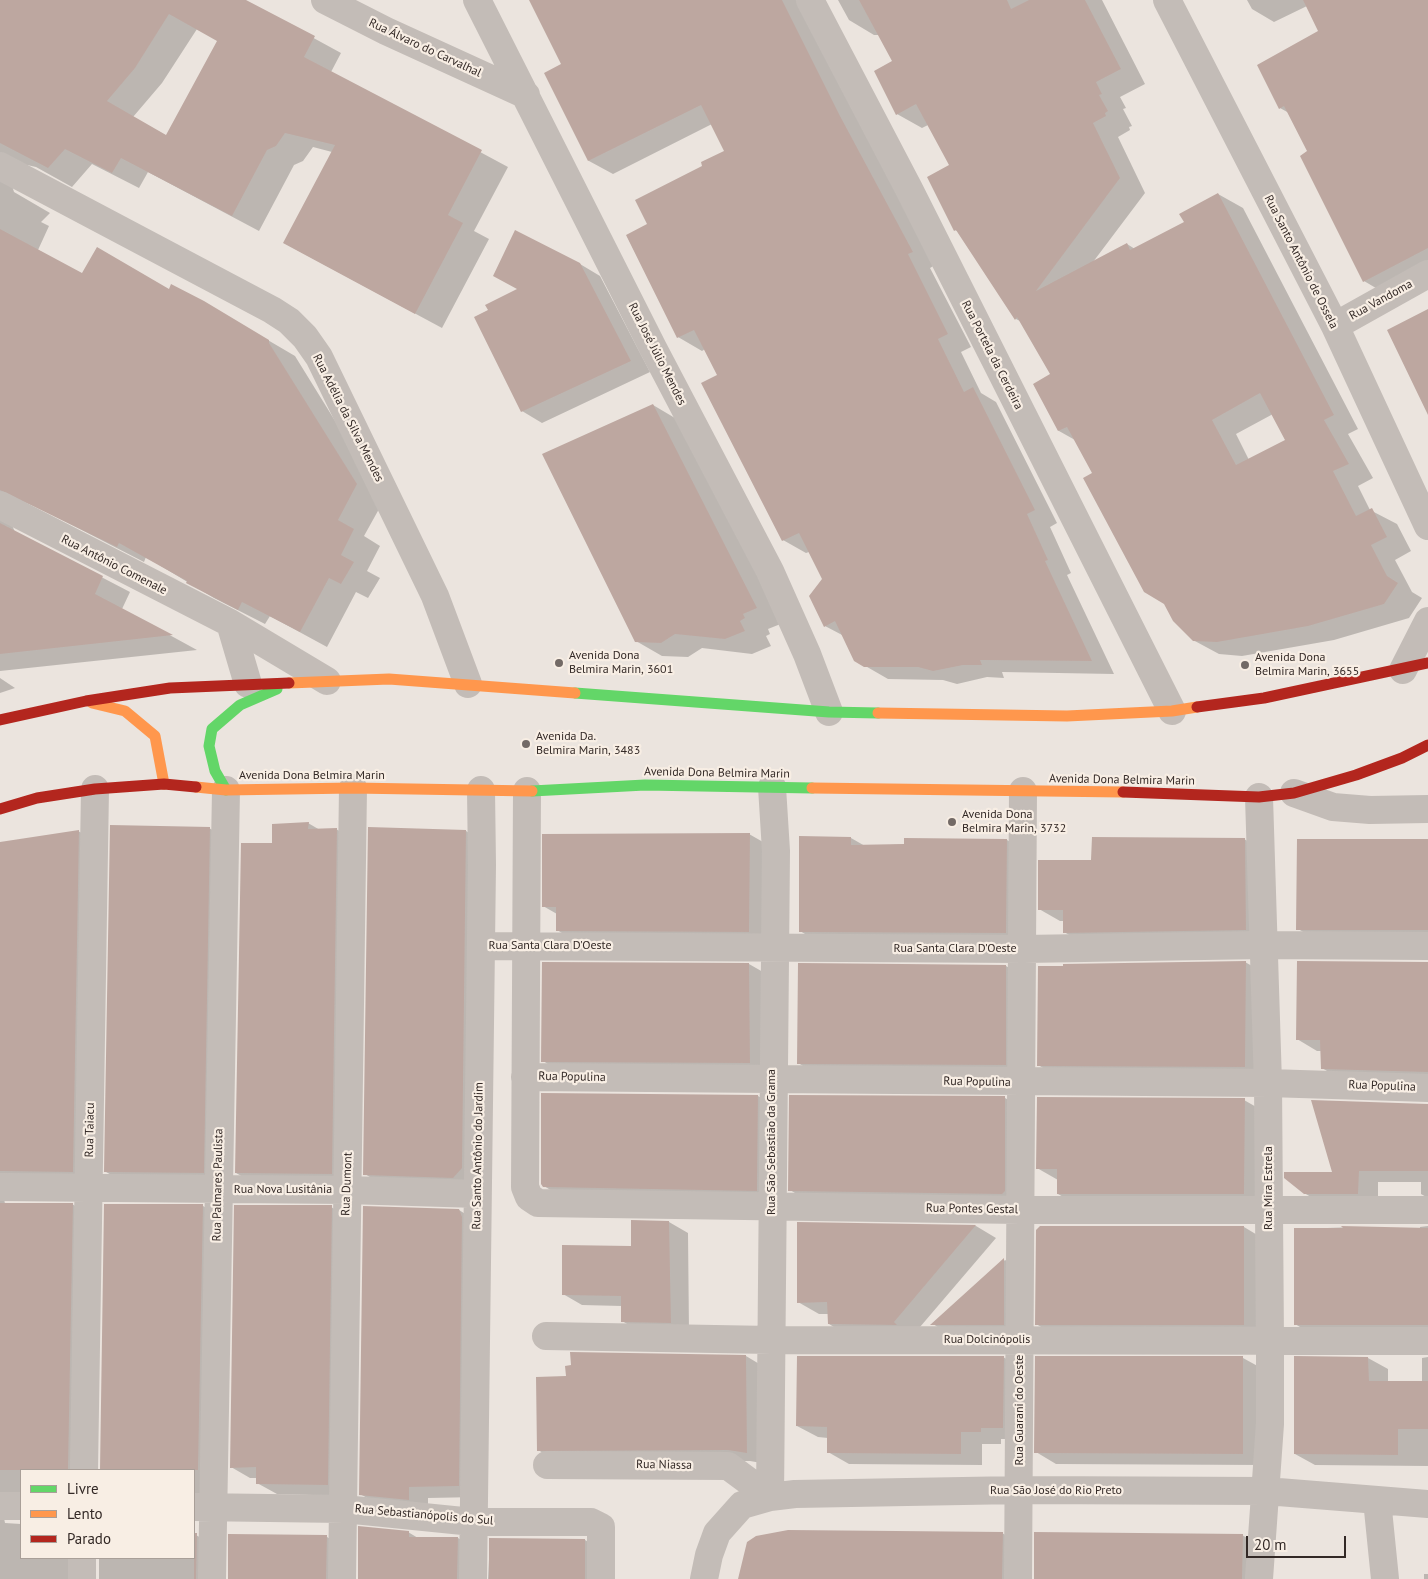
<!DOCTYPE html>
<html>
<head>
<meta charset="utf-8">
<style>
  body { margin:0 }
  #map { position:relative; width:1428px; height:1579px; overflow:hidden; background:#ebe4de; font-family:"PT Sans",sans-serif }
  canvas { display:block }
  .legend { position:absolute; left:20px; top:1469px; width:175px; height:90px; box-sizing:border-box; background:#f8eee4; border:1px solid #a99f98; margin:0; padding:6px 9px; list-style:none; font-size:15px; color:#332926 }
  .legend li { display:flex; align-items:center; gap:10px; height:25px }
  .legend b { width:25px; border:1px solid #a99f98 }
  .scale { position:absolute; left:1246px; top:1536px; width:100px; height:22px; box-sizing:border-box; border:2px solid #332926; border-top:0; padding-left:6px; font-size:15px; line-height:18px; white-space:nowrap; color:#332926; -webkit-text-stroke:4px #f8eee4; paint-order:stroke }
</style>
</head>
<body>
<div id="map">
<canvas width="1428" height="1579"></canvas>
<ul class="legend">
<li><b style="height:6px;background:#63d668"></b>Livre</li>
<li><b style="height:6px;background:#ff974d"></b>Lento</li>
<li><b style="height:6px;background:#b3261e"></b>Parado</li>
</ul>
<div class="scale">20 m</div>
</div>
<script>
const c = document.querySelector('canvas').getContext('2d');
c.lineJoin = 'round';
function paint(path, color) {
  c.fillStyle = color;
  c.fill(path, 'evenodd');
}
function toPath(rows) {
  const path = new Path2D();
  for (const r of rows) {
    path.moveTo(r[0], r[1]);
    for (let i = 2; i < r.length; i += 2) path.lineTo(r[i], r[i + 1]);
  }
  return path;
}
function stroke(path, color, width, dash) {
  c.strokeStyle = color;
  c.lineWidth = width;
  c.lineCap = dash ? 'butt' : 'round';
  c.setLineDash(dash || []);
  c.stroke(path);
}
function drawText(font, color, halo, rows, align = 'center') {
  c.font = font + ' "PT Sans",sans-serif';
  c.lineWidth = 4.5;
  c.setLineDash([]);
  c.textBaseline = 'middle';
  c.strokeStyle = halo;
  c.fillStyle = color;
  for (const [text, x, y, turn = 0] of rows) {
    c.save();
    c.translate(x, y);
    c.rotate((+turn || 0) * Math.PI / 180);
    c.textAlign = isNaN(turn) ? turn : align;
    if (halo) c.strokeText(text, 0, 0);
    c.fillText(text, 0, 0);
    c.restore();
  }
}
paint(toPath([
  [0,0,244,0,341,53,331,72,508,167,474,231,489,239,442,328,284,243,332,152,313,147,303,161,294,165,259,231,148,172,139,188,92,164,72,187,36,167,27,165,11,182,14,192,50,213,41,222,49,226,38,250,83,275,169,291,203,302,295,356,384,500,364,536,380,546,367,571,380,578,368,598,356,592,327,647,270,616,265,624,214,598,146,557,144,562,35,506,0,494],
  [197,29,219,41,167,136,133,117,162,83],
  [530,0,798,0,935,265,930,268,971,347,961,352,981,393,996,402,1057,523,1050,527,1071,573,1067,575,1114,674,1002,672,1004,678,987,677,957,684,943,680,888,679,855,660,844,636,825,626,823,579,809,552,806,553,783,540,719,376,705,349,702,351,678,337,627,236,649,225,704,166,725,151,712,124,613,174,589,161,546,74,563,65],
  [838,0,1102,0,1145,84,1120,97,1126,108,1123,109,1132,126,1129,127,1130,130,1118,137,1145,193,1093,262,1127,244,1135,249,1185,223,1218,194,1243,208,1358,429,1348,434,1373,478,1358,486,1370,510,1397,524,1411,551,1395,560,1412,592,1422,598,1409,618,1334,640,1242,656,1219,654,1193,640,1075,440,1059,431,1034,385,1052,375,1022,322,1016,319,959,232,955,230,950,165,928,125,922,128,897,114,894,62,879,35,874,35,849,20],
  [1273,414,1287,441,1249,460,1236,434],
  [1247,0,1428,0,1428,272,1386,294,1364,281,1309,152,1289,113,1280,108,1320,32,1307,6,1274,22,1252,9],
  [580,264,600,276,650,372,542,423,522,411,489,311],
  [653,405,680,421,783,623,768,629,770,634,766,636,771,646,752,654,702,648,688,657,662,656,636,641],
  [0,517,11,523,15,532,130,592,122,609,197,650,0,671],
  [0,678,15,688,0,693],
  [308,823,320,830,336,829,356,841,352,1185,256,1184,236,1173],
  [209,828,229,840,223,1184,126,1183,106,1172],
  [78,831,98,842,92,1183,4,1198,5,1204,72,1204,92,1216,88,1470,21,1470,21,1503,4,1518,5,1523,21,1524,21,1558,86,1558,86,1579,0,1579,0,844],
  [466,831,485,843,482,1180,384,1186,365,1174],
  [749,834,770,846,770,943,577,942,557,930,557,914,543,906],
  [851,838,865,846,1007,840,1027,852,1027,944,820,943,800,931],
  [1244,839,1265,851,1266,941,1085,944,1064,932,1064,921,1060,921,1039,909,1093,861],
  [1428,840,1428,941,1318,940,1298,929],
  [1245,962,1266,974,1265,1078,1059,1077,1038,1065],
  [543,963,749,964,770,976,770,1074,563,1073,543,1061],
  [1428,963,1428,1083,1342,1080,1322,1068,1322,1051,1317,1051,1297,1039],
  [1006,966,1027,978,1026,1076,819,1075,798,1063],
  [758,1096,778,1108,778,1202,565,1199,544,1186],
  [791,1096,1005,1098,1026,1110,1023,1205,810,1202,790,1190],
  [1244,1100,1265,1112,1265,1206,1079,1206,1058,1194,1058,1180,1037,1168],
  [1428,1105,1428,1198,1421,1194,1421,1182,1378,1182,1378,1205,1325,1205,1304,1193],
  [105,1205,203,1206,222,1217,217,1494,194,1494,194,1470,101,1470],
  [331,1207,351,1218,347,1496,277,1494,257,1483,257,1478,250,1478,231,1467],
  [459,1210,478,1222,478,1497,428,1498,428,1510,380,1505,360,1494],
  [669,1222,688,1233,689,1333,641,1332,622,1321,622,1306,582,1305,563,1294],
  [799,1224,976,1226,996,1238,914,1334,849,1336,829,1324,829,1314,819,1314,798,1302],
  [1428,1226,1428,1336,1315,1336,1295,1324,1296,1229,1358,1227,1420,1229,1420,1227],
  [1244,1227,1264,1239,1264,1336,1057,1336,1036,1324],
  [1005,1260,1025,1271,1024,1336,952,1336,933,1324],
  [746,1356,766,1368,767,1464,750,1461,559,1462,538,1450,567,1378],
  [1003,1357,1024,1369,1024,1439,1001,1439,1001,1444,982,1444,982,1465,849,1464,828,1452,828,1438,818,1437,797,1426],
  [1036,1357,1243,1358,1263,1369,1263,1465,1056,1464,1036,1452],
  [1428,1357,1428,1466,1315,1465,1295,1454,1368,1358,1388,1369,1388,1382,1422,1382,1422,1358],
  [408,1532,418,1538,458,1538,477,1549,477,1579,359,1579],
  [1002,1533,1023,1545,1023,1579,741,1579],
  [194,1534,216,1546,216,1579,99,1579,99,1558,194,1558],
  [1242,1535,1263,1547,1263,1579,1035,1579],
  [327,1537,346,1548,346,1579,229,1579],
  [490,1539,585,1540,605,1552,605,1579,488,1579],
  [1424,1574,1428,1574,1428,1579,1424,1579]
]), '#0003');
paint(toPath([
  [0,0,246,0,315,36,304,57,482,150,448,215,463,223,415,314,283,243,335,145,285,133,276,146,267,150,232,216,121,158,112,173,65,149,48,168,0,143],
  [169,14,217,41,166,135,107,101,135,68],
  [529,0,782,0,840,116,913,252,908,254,948,334,938,339,964,392,973,387,1035,510,1027,514,1048,560,1045,561,1092,661,980,660,982,665,963,665,933,671,918,667,864,667,854,661,835,621,824,627,809,596,822,579,799,533,782,541,701,383,717,375,694,330,677,338,626,235,647,224,635,200,702,166,701,162,724,151,701,105,588,161,544,73,561,64],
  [859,0,1007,0,1011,9,1029,0,1085,0,1121,69,1096,82,1102,94,1099,95,1108,111,1105,113,1106,116,1093,123,1120,178,1036,291,1127,243,1130,250,1184,222,1179,214,1218,193,1334,415,1324,420,1349,464,1333,471,1356,516,1372,508,1387,537,1371,545,1387,576,1398,583,1384,604,1308,626,1217,642,1193,641,1173,621,1164,604,1144,592,1083,478,1092,473,1067,427,1058,431,1033,384,1050,374,1017,317,1015,320,956,230,954,231,927,177,949,165,916,104,896,115,874,71,892,61],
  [1260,393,1285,440,1236,465,1212,420],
  [1303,0,1428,0,1428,248,1363,282,1300,156,1307,151,1284,106,1279,109,1257,65,1318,31],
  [0,229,82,273,97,247,169,289,171,284,204,301,269,340,269,343,357,484,338,520,354,529,341,555,354,562,341,584,329,578,300,632,242,602,238,610,186,583,187,581,119,543,117,547,0,490],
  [515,230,580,263,631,361,521,412,474,317,488,310,485,305,517,289,493,276],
  [1428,309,1428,415,1387,330],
  [653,404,757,608,743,614,745,618,740,621,745,631,725,639,675,634,661,643,635,642,542,454],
  [0,523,103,576,95,594,173,635,0,654],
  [309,822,308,829,337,828,332,1174,235,1173,241,843,272,843,272,824],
  [110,825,210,827,204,1173,104,1172],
  [368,827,466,830,462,1168,453,1178,363,1175],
  [79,830,73,1172,0,1171,0,842],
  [750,833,749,932,556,931,556,907,542,907,542,834],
  [799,836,851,837,851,845,904,844,904,838,1007,839,1006,933,799,932],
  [1092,837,1245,838,1246,930,1063,933,1063,910,1038,910,1038,860,1091,860],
  [1297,839,1428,839,1428,930,1296,930],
  [1246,961,1245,1067,1037,1066,1038,966,1063,966,1063,964],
  [1297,961,1428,962,1428,1072,1321,1069,1320,1040,1296,1040],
  [542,962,749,963,750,1063,541,1062],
  [798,963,1006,965,1006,1065,797,1064],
  [541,1093,758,1095,757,1191,543,1187,541,1184],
  [789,1095,1005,1096,1005,1191,1002,1194,788,1191],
  [1037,1097,1245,1098,1244,1194,1057,1194,1057,1169,1036,1169],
  [1311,1100,1428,1104,1428,1171,1359,1171,1358,1194,1304,1194,1284,1178,1284,1172,1332,1172],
  [0,1203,73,1203,68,1470,0,1470],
  [104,1204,203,1204,198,1470,100,1470],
  [234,1205,332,1205,328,1485,256,1484,256,1467,230,1468],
  [363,1206,459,1209,462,1217,459,1486,409,1487,409,1500,359,1495],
  [631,1220,669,1221,671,1323,621,1322,621,1296,562,1295,562,1245,631,1246],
  [797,1222,976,1225,894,1322,897,1325,828,1324,827,1302,797,1303],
  [1040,1226,1244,1226,1244,1325,1035,1325,1036,1230],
  [1341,1226,1428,1228,1428,1325,1294,1325,1294,1228,1343,1228],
  [1004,1258,1004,1325,930,1325],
  [570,1352,746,1355,747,1453,728,1450,537,1451,536,1377,566,1376,565,1366,571,1365],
  [797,1356,1004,1356,1003,1428,981,1428,981,1432,961,1432,961,1454,827,1453,827,1427,796,1426],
  [1035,1356,1243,1356,1243,1454,1034,1453],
  [1294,1356,1368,1357,1369,1381,1428,1381,1428,1429,1398,1429,1398,1455,1294,1454],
  [358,1526,409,1531,409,1537,458,1537,457,1579,358,1579],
  [788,1530,1003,1532,1002,1579,738,1579,747,1542,756,1536],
  [1034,1532,1243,1534,1242,1579,1034,1579],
  [194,1533,197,1533,196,1579,194,1579],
  [228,1534,327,1535,326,1579,228,1579],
  [489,1538,585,1539,585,1579,489,1579]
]), '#bda7a0');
stroke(toPath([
  [325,0,386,31,526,95],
  [477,0,653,348,770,571,807,654,829,712],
  [810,0,909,189,1172,711],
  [1167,0,1335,326,1428,526],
  [0,166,272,310,289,321,305,337,319,357,435,596,468,684],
  [1335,326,1428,274],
  [0,505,230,623,327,681],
  [230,623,248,684],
  [1403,670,1428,621],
  [527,791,525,1187,529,1197,538,1203,1020,1210,1428,1210],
  [1294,793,1333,807,1370,810,1428,809],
  [1259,797,1268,1083,1270,1341,1270,1424,1259,1579],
  [481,946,1024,949,1264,945,1428,946],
  [525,1077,1268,1083,1428,1088],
  [0,1187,347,1190,477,1194],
  [546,1336,771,1340,1428,1341],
  [547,1465,728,1466,770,1497],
  [84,1470,95,789],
  [770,1497,776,851,772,787],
  [1377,1500,1385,1579],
  [0,1506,21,1506],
  [194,1507,344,1509,473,1522,591,1522,601,1527,601,1579],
  [82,1579,82,1558],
  [212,1579,226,790],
  [342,1579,353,788],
  [473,1579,482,865,481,790],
  [704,1579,709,1555,717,1533,742,1505,770,1497,795,1494,1019,1490,1266,1491,1428,1504],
  [1018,1579,1023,791]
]), '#c3bcb7', 28);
stroke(toPath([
  [575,693,829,712,878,713],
  [226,790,215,771,209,746,212,729,240,705,277,689],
  [532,791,645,785,812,788]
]), '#63d668', 11);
stroke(toPath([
  [289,683,389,679,575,693],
  [92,703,125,711,155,736,164,784],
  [878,713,1067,716,1172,711,1197,707],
  [196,787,226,790,353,788,532,791],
  [812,788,1123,792]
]), '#ff974d', 11);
stroke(toPath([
  [1197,707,1264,698,1428,663],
  [0,720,86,701,170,688,289,683],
  [1123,792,1259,797,1294,793,1356,775,1402,758,1428,745],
  [0,809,37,798,95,789,164,784,196,787]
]), '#b3261e', 11);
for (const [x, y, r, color] of [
  [559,663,5,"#736a66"],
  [1245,665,5,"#736a66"],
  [526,744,5,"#736a66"],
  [952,822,5,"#736a66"]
]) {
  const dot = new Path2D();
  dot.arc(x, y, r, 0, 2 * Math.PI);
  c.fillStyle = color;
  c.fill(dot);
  stroke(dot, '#f8eee4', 2);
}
drawText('12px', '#332926', '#f8eee4', [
  ["Rua Álvaro do Carvalhal",425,48,25],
  ["Rua Santo Antônio de Ossela",1301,262,63],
  ["Rua Vandoma",1381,300,-29],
  ["Rua José Júlio Mendes",657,354,63],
  ["Rua Portela da Cerdeira",992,355,63],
  ["Rua Adélia da Silva Mendes",348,418,63],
  ["Rua Antônio Comenale",114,565,27],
  ["Avenida Dona Belmira Marin",717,773,1],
  ["Avenida Dona Belmira Marin",312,776],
  ["Avenida Dona Belmira Marin",1122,780,1],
  ["Rua Santa Clara D'Oeste",550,946],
  ["Rua Santa Clara D'Oeste",955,949],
  ["Rua Populina",572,1077,1],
  ["Rua Populina",977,1082,1],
  ["Rua Populina",1382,1086,2],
  ["Rua Taiacu",90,1130,-89],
  ["Rua São Sebastião da Grama",772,1142,-90],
  ["Rua Santo Antônio do Jardim",478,1156,-89],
  ["Rua Dumont",347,1184,-88],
  ["Rua Palmares Paulista",218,1185,-89],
  ["Rua Mira Estrela",1269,1188,-90],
  ["Rua Nova Lusitânia",283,1190],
  ["Rua Pontes Gestal",972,1209,1],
  ["Rua Dolcinópolis",987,1340],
  ["Rua Guarani do Oeste",1020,1410,-90],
  ["Rua Niassa",664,1465,1],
  ["Rua São José do Rio Preto",1056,1491],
  ["Rua Sebastianópolis do Sul",424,1515,5]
]);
drawText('12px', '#332926', '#f8eee4', [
  ["Avenida Dona",569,656],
  ["Belmira Marin, 3601",569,670],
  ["Avenida Dona",1255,658],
  ["Belmira Marin, 3655",1255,672],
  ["Avenida Da.",536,737],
  ["Belmira Marin, 3483",536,751],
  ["Avenida Dona",962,815],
  ["Belmira Marin, 3732",962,829]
], 'left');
</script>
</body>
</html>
